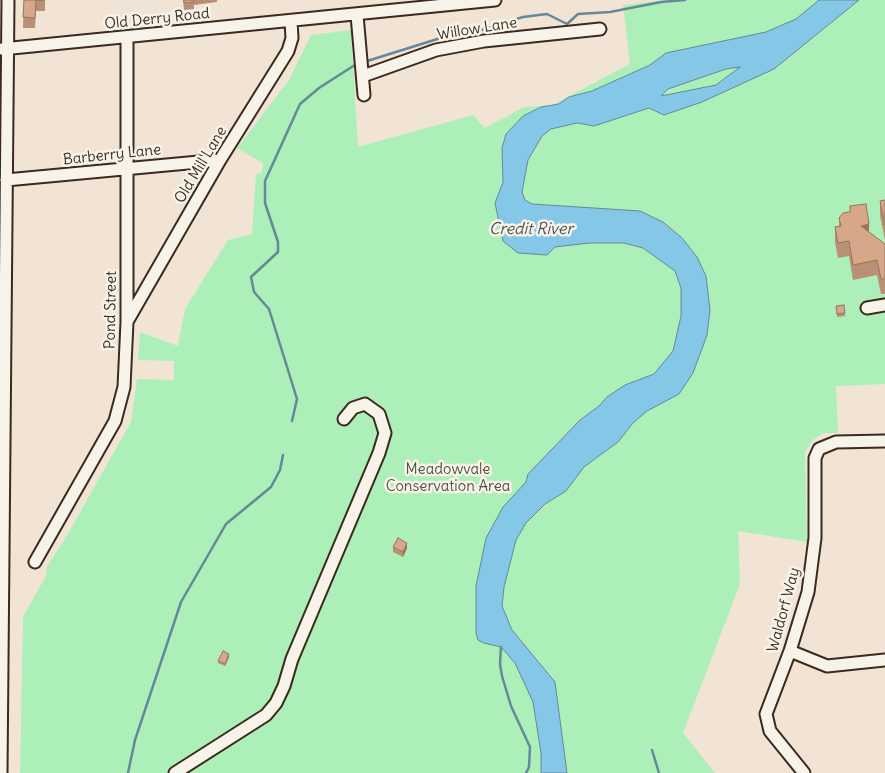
<!DOCTYPE html>
<html>
<head>
<meta charset="utf-8">
<style>
  body { margin:0 }
  canvas { display:block; background:#f1e4d5 }
</style>
</head>
<body>
<canvas width="885" height="773"></canvas>
<script>
const c = document.querySelector('canvas').getContext('2d');
c.lineJoin = 'round';
function paint(path, color) {
  c.fillStyle = color;
  c.fill(path, 'evenodd');
}
function toPath(rows) {
  const path = new Path2D();
  for (const r of rows) {
    path.moveTo(r[0], r[1]);
    for (let i = 2; i < r.length; i += 2) path.lineTo(r[i], r[i + 1]);
  }
  return path;
}
function stroke(path, color, width, dash) {
  c.strokeStyle = color;
  c.lineWidth = width;
  c.lineCap = dash ? 'butt' : 'round';
  c.setLineDash(dash || []);
  c.stroke(path);
}
function drawText(font, color, halo, rows, align = 'center') {
  c.font = font + ' Delius,sans-serif';
  c.lineWidth = 5;
  c.setLineDash([]);
  c.textBaseline = 'middle';
  c.strokeStyle = halo;
  c.fillStyle = color;
  for (const [text, x, y, turn = 0] of rows) {
    c.save();
    c.translate(x, y);
    c.rotate((+turn || 0) * Math.PI / 180);
    c.textAlign = isNaN(turn) ? turn : align;
    if (halo) c.strokeText(text, 0, 0);
    c.fillText(text, 0, 0);
    c.restore();
  }
}
paint(toPath([
  [666,0,885,0,885,384,836,386,838,433,824,433,813,440,805,453,807,542,738,531,740,584,683,733,715,773,20,773,23,617,47,574,46,568,65,539,131,422,137,379,174,380,174,361,138,360,140,332,178,346,185,309,228,240,252,234,256,174,262,173,263,163,237,148,289,80,311,35,351,30,358,147,473,115,485,128,524,107,552,105,630,64,623,5]
]), '#acefb8');
const water = toPath([
  [819,0,859,0,774,69,702,102,664,115,649,108,594,126,577,123,551,129,542,136,528,160,522,192,525,200,532,204,640,211,663,222,682,238,697,257,706,276,710,310,707,335,693,373,679,394,647,411,633,423,618,442,584,467,566,491,545,504,526,523,516,540,504,587,502,606,512,630,555,682,567,773,541,773,541,753,533,702,515,663,501,647,484,643,478,640,476,633,476,586,486,538,503,507,526,482,528,474,580,420,599,406,607,397,625,385,654,374,673,351,681,316,681,288,675,271,643,248,624,243,589,243,555,247,547,255,518,253,503,241,495,203,503,182,502,148,506,134,523,116,541,107,559,104,569,97,592,91,650,65,666,53,766,32,796,19,819,0],
  [740,67,716,85,661,96,668,89,726,69,740,67]
]);
paint(water, '#85c7e6');
stroke(water, '#678896', 1);
stroke(toPath([
  [364,62,447,36,475,32,523,17,547,14,567,24,578,14,610,12,661,2,685,0],
  [292,421,297,399,269,309,254,292,251,277,278,252,278,242,265,203,265,181,300,104,319,88,358,63],
  [501,647,500,664,502,676,511,706,530,747,529,767,526,773],
  [652,750,659,773],
  [128,773,135,740,181,602,226,524,271,487,280,470,283,455]
]), '#678896', 2.5);
const minor = toPath([
  [357,15,364,95],
  [2,49,495,0],
  [363,76,436,50,484,41,600,29],
  [6,180,220,160],
  [867,308,885,305],
  [128,320,220,160,288,51,292,38,291,21],
  [35,562,115,421,124,387,127,322,127,38],
  [790,651,827,666,885,660],
  [1,773,8,0],
  [175,773,266,715,276,703,284,686,292,659,379,453,385,433,379,414,365,404,353,408,344,419],
  [804,773,770,731,766,714,790,651,808,592,815,538,815,458,819,449,836,442,885,441]
]);
stroke(minor, '#3b2a1e', 15);
stroke(minor, '#f7f3e8', 11);
paint(toPath([
  [24,0,45,0,45,11,36,11,35,28,23,28],
  [183,0,217,0,217,2,194,5,194,9,184,10],
  [885,200,885,240,880,216,880,201],
  [850,206,869,232,885,244,885,294,881,294,877,275,853,280,849,256,838,258,835,242,835,227,839,226,839,218,850,212],
  [836,306,845,313,845,316,837,317],
  [393,547,407,548,403,557,393,552],
  [229,657,225,666,218,663,218,661]
]), '#b99076');
paint(toPath([
  [869,224,869,239,861,226],
  [407,543,407,548,403,557,403,552],
  [229,654,229,657,225,666,225,664]
]), '#967560');
const building = toPath([
  [24,0,45,0,36,0,35,18,23,17,24,0],
  [184,0,194,0,194,2,184,3,184,0],
  [885,200,885,225,880,201,885,200],
  [866,204,869,224,861,226,885,244,885,279,881,279,877,260,853,265,849,241,838,243,835,227,841,226,839,218,843,213,850,212,850,206,866,204],
  [844,305,845,313,837,314,836,306,844,305],
  [398,538,407,543,403,552,393,547,398,538],
  [223,651,229,654,225,664,218,661,223,651]
]);
paint(building, '#d7a789');
stroke(building, '#967560', 1);
drawText('15px', '#3b2a1e', '#f7f3e8', [
  ["Old Derry Road",157,19,-6],
  ["Willow Lane",477,29,-9],
  ["Barberry Lane",112,155,-6],
  ["Old Mill Lane",201,165,-59],
  ["Pond Street",111,310,-89],
  ["Waldorf Way",784,610,-75]
]);
drawText('15px', '#52513d', '#f7f3e8', [
  ["Meadowvale",448,470],
  ["Conservation Area",448,487]
]);
drawText('italic 16px', '#4e5150', '#f7f3e8', [
  ["Credit River",531,229]
]);
</script>
</body>
</html>
